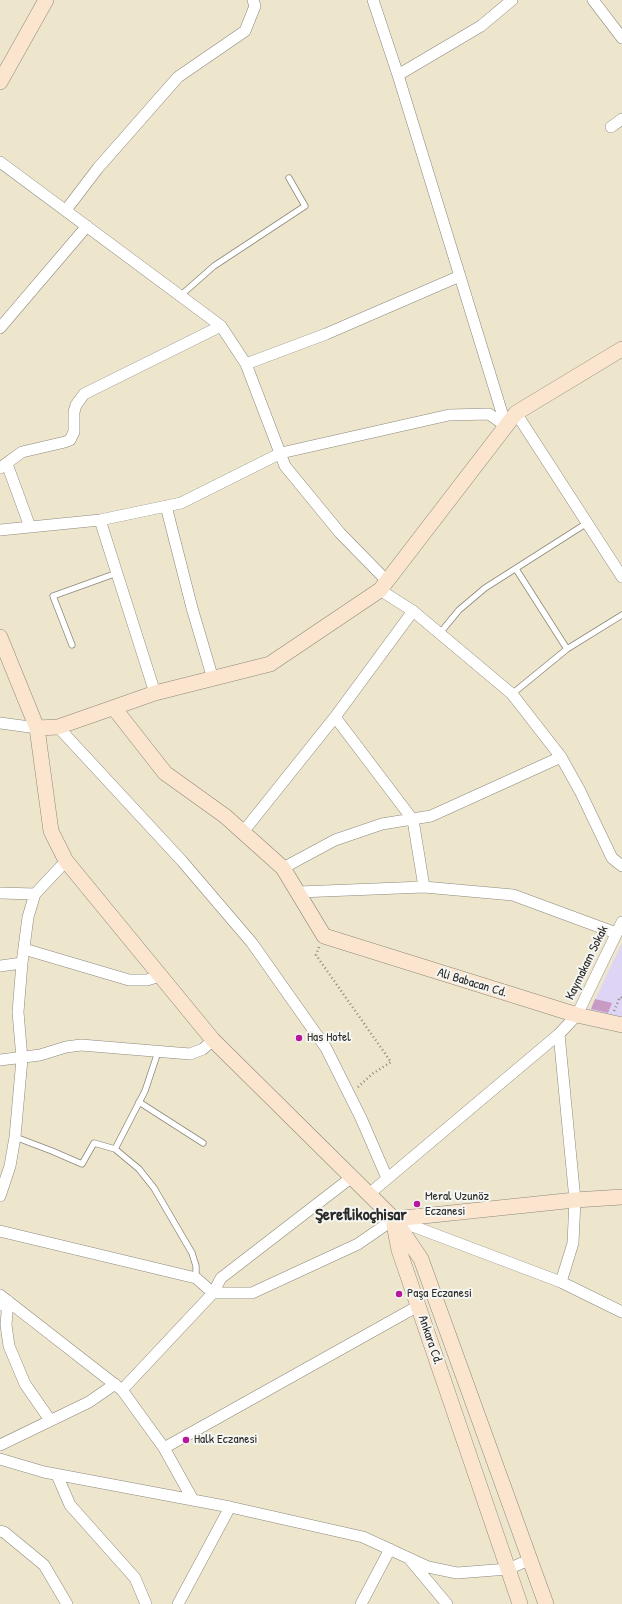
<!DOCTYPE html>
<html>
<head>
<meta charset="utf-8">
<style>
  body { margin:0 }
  canvas { display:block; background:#ede6cc }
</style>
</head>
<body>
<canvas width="622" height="1604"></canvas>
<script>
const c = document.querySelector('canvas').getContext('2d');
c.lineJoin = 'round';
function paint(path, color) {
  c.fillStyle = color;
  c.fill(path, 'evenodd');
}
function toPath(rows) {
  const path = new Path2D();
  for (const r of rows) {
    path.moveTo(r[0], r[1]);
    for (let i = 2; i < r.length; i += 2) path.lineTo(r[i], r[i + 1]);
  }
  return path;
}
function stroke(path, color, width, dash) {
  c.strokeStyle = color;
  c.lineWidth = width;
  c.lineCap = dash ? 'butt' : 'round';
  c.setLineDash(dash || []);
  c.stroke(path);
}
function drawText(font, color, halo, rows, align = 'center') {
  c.font = font + ' "Patrick Hand",sans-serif';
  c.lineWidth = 4;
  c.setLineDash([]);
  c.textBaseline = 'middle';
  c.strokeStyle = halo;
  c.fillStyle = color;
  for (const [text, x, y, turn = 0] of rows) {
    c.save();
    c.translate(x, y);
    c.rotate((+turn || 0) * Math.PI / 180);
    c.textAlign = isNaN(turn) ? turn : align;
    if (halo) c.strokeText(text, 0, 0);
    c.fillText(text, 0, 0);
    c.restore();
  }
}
paint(toPath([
  [622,943,622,1018,590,1010]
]), '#ded5f6');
paint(toPath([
  [595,999,612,1003,608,1013,591,1009]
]), '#c89bc5');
const lane = toPath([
  [180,296,214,266,305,206,289,178],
  [516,569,567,649],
  [440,633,459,610,485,588,587,523],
  [72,645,53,596,117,573],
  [512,694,567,649,622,615],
  [139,1102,203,1143],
  [15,1137,52,1151,82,1164,94,1143,115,1149,145,1091,158,1052],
  [115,1149,139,1169,154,1188,192,1253,196,1266,196,1278]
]);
const street = toPath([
  [373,0,398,75,506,426],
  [593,0,622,38],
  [398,75,481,26,512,0],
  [611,127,622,119],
  [0,162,221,326,246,364,285,466,340,533,387,581],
  [66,210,98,168,178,77,245,31,255,6,253,0],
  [0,328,87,226],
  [246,364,326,334,460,276],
  [516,413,622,577],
  [7,464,30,527],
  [0,468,22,452,65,442,70,440,74,432,74,412,76,405,84,394,221,326],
  [166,506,192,608,213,679],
  [100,520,155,693],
  [0,530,100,520,181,503,281,453,449,415,489,414,506,426],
  [380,590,413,611,512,694,561,757,580,791,612,858,622,866],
  [335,717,413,820,424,887],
  [0,723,37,728],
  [58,727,182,861,252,943,326,1048,361,1118,387,1178],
  [243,832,335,717,413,611],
  [283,868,335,840,382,824,431,816,561,757],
  [299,892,424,887,513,895,616,933],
  [0,893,35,894],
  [24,949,129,980,147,980,160,976],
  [0,966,22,963],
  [0,1060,40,1055,66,1047,81,1045,190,1054,203,1049,213,1040],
  [369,1194,559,1034],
  [0,1196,10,1166,15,1137,22,1059,18,1012,22,963,28,917,35,894,66,861],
  [0,1231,196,1278,213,1293,252,1293,358,1244,394,1219,561,1282,622,1312],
  [561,1282,573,1243,575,1200,559,1034,577,1015,622,922],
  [0,1295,122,1390,164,1448,193,1500],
  [0,1305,8,1301,6,1325,9,1346,25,1384,50,1420],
  [122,1390,213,1293,221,1278,352,1177],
  [0,1445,89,1402,115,1384],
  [164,1448,418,1306],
  [0,1459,44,1472,230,1507,363,1537,428,1567,457,1573,508,1569,529,1560],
  [57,1475,70,1505,135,1578,146,1604],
  [0,1531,4,1532,44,1565,67,1604],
  [411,1561,447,1604],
  [178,1604,230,1507],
  [361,1604,390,1549]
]);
const secondary = toPath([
  [0,82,46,0],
  [0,637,37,728,51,831,66,861,213,1040,394,1219,421,1259,546,1604],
  [114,708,165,773,225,816,283,868,324,936,577,1015,622,1025],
  [37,728,58,727,155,693,270,664,380,590,516,413,622,349],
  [394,1219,575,1200,622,1197],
  [394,1224,399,1250,520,1604]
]);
stroke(lane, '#8c887c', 7);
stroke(street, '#8c887c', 12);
stroke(secondary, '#8c887c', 16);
stroke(toPath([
  [319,947,316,955,391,1062,372,1074,357,1088],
  [614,1011,620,997,622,998]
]), '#8c887c', 2.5, [1, 3]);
stroke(lane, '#fff', 5.5);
stroke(street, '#fff', 11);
stroke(secondary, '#fbe5cf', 15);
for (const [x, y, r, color] of [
  [299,1038,4,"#b5179e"],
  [417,1204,4,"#b5179e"],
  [399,1294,4,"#b5179e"],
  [186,1440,4,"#b5179e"]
]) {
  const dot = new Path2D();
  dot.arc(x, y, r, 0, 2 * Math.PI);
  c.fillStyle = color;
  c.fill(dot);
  stroke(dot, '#f6f6f2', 1.5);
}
drawText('13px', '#2b2b2b', '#f6f6f2', [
  ["Kaymakam Sokak",587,963,-64],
  ["Ali Babacan Cd.",472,983,17],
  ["Ankara Cd.",430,1340,71]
]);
drawText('13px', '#2b2b2b', '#f6f6f2', [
  ["Has Hotel",307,1038],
  ["Meral Uzunöz",425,1197],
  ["Eczanesi",425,1212],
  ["Paşa Eczanesi",407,1294],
  ["Halk Eczanesi",194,1440]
], 'left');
drawText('bold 17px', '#2b2b2b', '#f6f6f2', [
  ["Şereflikoçhisar",361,1215]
]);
</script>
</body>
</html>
